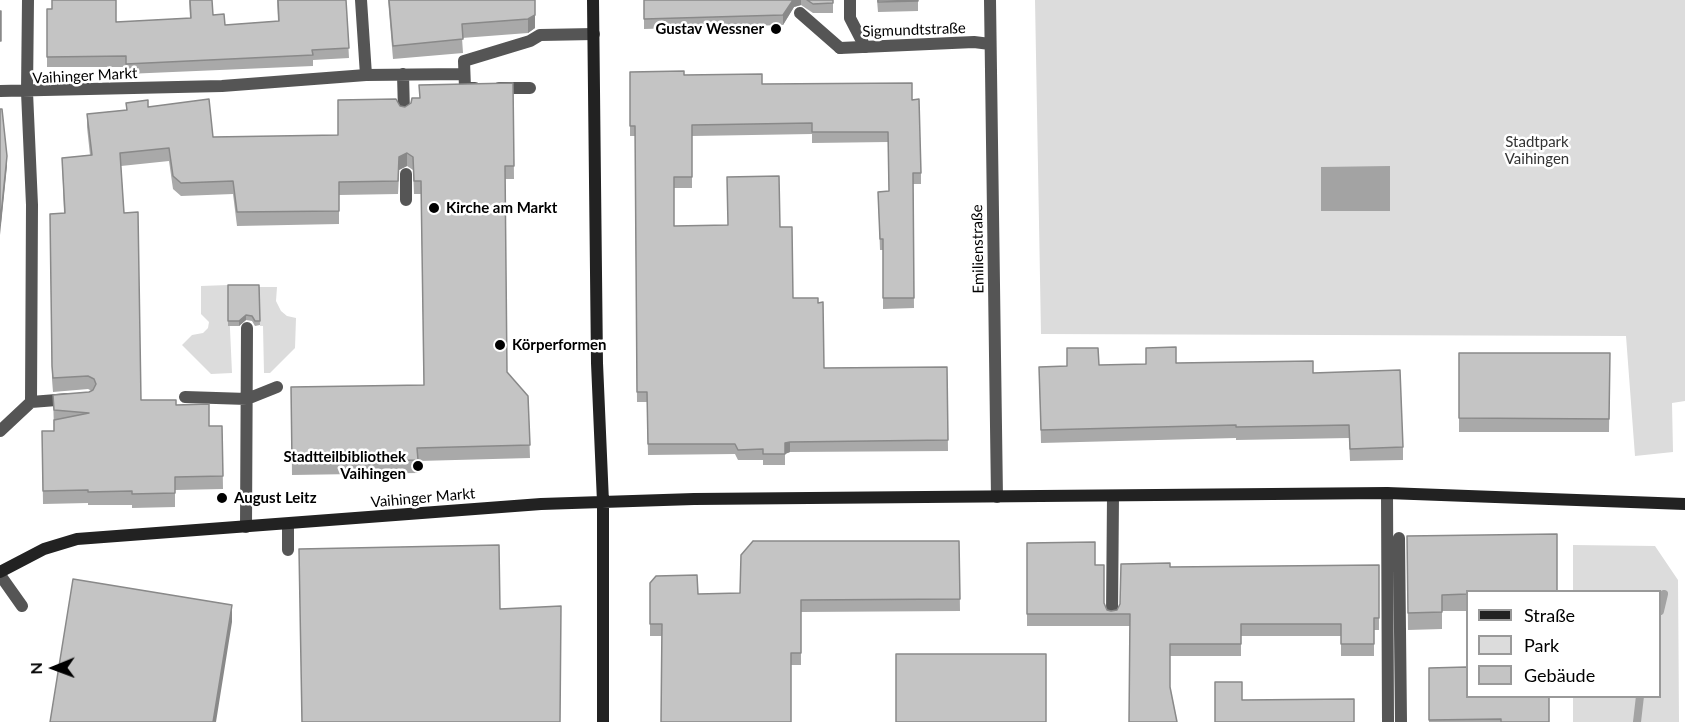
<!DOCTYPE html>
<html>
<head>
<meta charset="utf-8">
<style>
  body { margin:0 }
  #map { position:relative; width:1685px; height:722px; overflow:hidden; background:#fff; font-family:Lato,sans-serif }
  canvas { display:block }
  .legend { position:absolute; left:1466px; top:590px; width:195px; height:108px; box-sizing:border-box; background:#fff; border:2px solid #999; margin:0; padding:8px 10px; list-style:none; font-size:18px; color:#000 }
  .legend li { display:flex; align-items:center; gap:12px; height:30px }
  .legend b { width:30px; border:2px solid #999 }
  .north { position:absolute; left:24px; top:638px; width:60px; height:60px; -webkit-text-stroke:4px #fff; paint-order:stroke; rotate:269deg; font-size:16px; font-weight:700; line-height:24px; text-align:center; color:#000 }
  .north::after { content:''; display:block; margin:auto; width:21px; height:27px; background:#000; clip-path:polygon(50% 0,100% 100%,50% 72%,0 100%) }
</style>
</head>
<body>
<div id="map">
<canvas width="1685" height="722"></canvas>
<ul class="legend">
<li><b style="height:8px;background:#222"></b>Straße</li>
<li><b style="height:16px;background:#dcdcdc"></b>Park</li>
<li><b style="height:16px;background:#c4c4c4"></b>Gebäude</li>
</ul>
<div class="north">N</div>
</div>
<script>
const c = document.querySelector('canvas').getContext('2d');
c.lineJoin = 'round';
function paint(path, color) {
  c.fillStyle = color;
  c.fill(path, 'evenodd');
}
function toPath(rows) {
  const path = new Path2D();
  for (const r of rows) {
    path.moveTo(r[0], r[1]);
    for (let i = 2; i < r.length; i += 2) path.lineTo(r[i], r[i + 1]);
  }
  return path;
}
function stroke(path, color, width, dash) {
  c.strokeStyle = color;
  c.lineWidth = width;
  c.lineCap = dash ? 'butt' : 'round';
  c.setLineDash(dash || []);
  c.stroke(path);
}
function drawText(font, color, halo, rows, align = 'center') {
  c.font = font + ' Lato,sans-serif';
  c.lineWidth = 5;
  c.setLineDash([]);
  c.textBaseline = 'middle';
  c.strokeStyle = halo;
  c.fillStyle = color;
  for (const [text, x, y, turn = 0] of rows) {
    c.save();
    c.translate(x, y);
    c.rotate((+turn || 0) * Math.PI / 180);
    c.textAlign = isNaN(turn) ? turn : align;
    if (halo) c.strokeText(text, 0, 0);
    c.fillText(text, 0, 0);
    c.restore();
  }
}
paint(toPath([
  [1035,0,1685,0,1685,401,1672,403,1673,452,1635,456,1626,336,1041,334],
  [228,285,232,373,211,374,182,345,192,335,203,333,208,328,209,322,201,314,201,286],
  [259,287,277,287,276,301,281,311,287,316,296,318,295,348,270,373,264,373,263,326,260,326],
  [1573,545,1655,546,1678,580,1679,722,1573,722,1573,697,1660,696,1660,592,1573,591]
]), '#dcdcdc');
paint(toPath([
  [1390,166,1390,211,1321,211,1321,167]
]), '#a3a3a3');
stroke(toPath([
  [1660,611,1664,594],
  [1637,722,1640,696]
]), '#a3a3a3', 8);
stroke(toPath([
  [850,0,850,18,865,47],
  [800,13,840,48],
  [185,397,247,399,277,387],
  [1387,493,1388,722],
  [246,527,247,328],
  [1399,538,1401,722],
  [1112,615,1113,496]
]), '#555', 12);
stroke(toPath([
  [28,0,27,92,32,205,31,402],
  [361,0,366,75],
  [990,0,997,497],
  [840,48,974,42,990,44],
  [403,74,404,112],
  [475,88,465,88,464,61,530,41,540,35,594,34],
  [499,88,530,88],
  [0,91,222,86,366,75,463,74],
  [406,174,406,200],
  [31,402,69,399],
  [0,431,31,402],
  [288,550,288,524],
  [0,575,22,606]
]), '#555', 12);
stroke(toPath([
  [593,0,597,363,603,502,603,722],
  [0,572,44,549,77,539,541,504,694,499,1387,493,1685,504]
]), '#222', 12);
paint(toPath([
  [189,0,213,15,225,25,278,21,277,0,346,0,349,58,313,60,313,66,126,74,126,67,47,67,47,9,116,22,190,18],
  [388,0,535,0,535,28,528,33,462,38,463,53,393,59],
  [644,0,833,0,833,13,813,13,801,5,794,7,783,25,644,29],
  [877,0,918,0,918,11,878,12],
  [630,72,684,75,762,84,912,100,921,173,921,184,913,184,914,308,883,309,883,250,880,250,878,192,889,191,888,142,812,143,812,134,692,136,692,188,674,188,674,226,780,227,793,298,824,368,947,367,948,451,790,452,785,454,785,465,763,465,763,460,738,460,735,454,648,455,647,402,637,402,635,136,630,136],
  [513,83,514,179,505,179,507,372,528,396,530,458,418,461,418,473,292,475,291,387,424,385,421,194,414,194,413,170,407,166,399,170,398,194,339,195,339,224,237,226,233,194,181,196,173,189,169,161,121,166,124,213,141,400,176,405,209,426,222,426,223,489,175,490,175,507,132,508,132,505,88,505,88,503,43,504,42,431,54,431,53,395,89,392,92,391,88,389,53,392,52,379,50,214,64,213,62,158,90,155,87,127,87,114,126,110,126,103,148,107,213,137,338,135,400,106,405,107,419,98],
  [228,285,259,285,260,325,255,326,252,321,246,320,239,326,228,326],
  [1459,353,1610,353,1609,432,1459,432],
  [1176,363,1313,373,1403,447,1403,460,1350,461,1349,438,1236,440,1236,438,1041,443,1039,367],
  [1407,536,1467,591,1467,611,1442,611,1442,629,1408,630],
  [959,541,960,611,801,612,801,665,791,665,661,636,650,636,650,583,698,594,740,593],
  [1027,543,1095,565,1104,604,1107,610,1111,611,1117,610,1170,567,1379,565,1379,630,1374,630,1374,656,1341,656,1341,636,1241,636,1241,656,1170,656,1170,687,1130,626,1027,626],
  [1429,668,1549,722,1429,722]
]), '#a9a9a9');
paint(toPath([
  [793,0,801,0,801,5,794,7,783,25,783,15],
  [535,15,535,28,528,33,528,19],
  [407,153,407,166,399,170,398,194,399,157],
  [7,156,7,166,0,235,0,225],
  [246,315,246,320,239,326,239,321],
  [790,442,790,452,785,454,785,465,785,443],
  [232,605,232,622,216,722,213,722]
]), '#898989');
const building = toPath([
  [52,0,116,0,116,22,191,18,190,0,212,0,213,15,224,14,225,25,279,21,278,0,346,0,349,48,312,50,313,55,126,64,126,56,47,57,47,9,52,9,52,0],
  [389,0,535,0,535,15,528,19,462,24,463,39,393,46,389,0],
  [644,0,793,0,783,15,644,19,644,0],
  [807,0,833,0,833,3,813,4,807,0],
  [878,0,918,0,918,1,878,2,878,0],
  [0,11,1,11,1,41,0,41,0,11],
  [684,71,684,75,762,74,762,84,912,83,912,100,919,99,921,173,913,173,914,298,883,298,883,239,880,239,878,192,889,191,888,132,812,132,812,123,692,125,692,177,674,177,674,226,728,225,727,177,779,176,780,227,792,227,793,298,818,298,818,303,823,302,824,368,947,367,948,440,790,442,785,443,785,454,763,454,763,449,738,450,735,444,648,444,647,392,637,392,635,126,630,126,630,72,684,71],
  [513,83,514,166,505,166,507,372,528,396,530,445,417,448,418,460,292,462,291,387,424,385,421,181,414,181,413,157,407,153,399,157,398,181,339,182,339,211,237,212,233,181,181,183,173,176,169,148,120,153,124,213,138,212,141,400,176,400,176,405,209,404,209,426,222,426,223,476,175,477,175,493,132,494,132,491,88,492,88,490,43,491,42,431,54,431,54,420,89,413,54,410,53,395,89,392,93,390,96,384,94,379,88,376,53,378,52,366,50,214,65,213,62,158,92,155,87,114,127,110,126,103,148,100,148,107,209,99,213,137,338,135,338,100,396,99,400,106,405,107,411,103,412,98,420,98,419,85,513,83],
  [0,109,2,109,7,156,0,225,0,109],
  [228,285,259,285,260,321,255,321,252,316,246,315,239,321,228,321,228,285],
  [1176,347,1176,363,1313,361,1313,373,1400,370,1403,447,1350,449,1349,425,1236,427,1236,425,1041,430,1039,367,1067,366,1067,348,1098,348,1099,365,1146,364,1146,348,1176,347],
  [1459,353,1610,353,1609,419,1459,418,1459,353],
  [1557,534,1557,591,1467,591,1467,594,1442,595,1442,612,1408,613,1407,536,1557,534],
  [753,541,959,541,960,599,801,600,801,653,791,653,791,722,661,722,662,624,650,624,650,583,656,576,697,575,698,594,740,593,741,555,753,541],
  [1095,542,1095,565,1104,565,1104,603,1107,610,1111,611,1117,610,1120,604,1121,564,1170,563,1170,567,1379,565,1379,618,1374,618,1374,644,1341,644,1341,624,1241,624,1241,644,1170,644,1170,687,1177,722,1129,722,1130,614,1027,614,1027,543,1095,542],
  [499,545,500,609,561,606,560,722,302,722,299,549,499,545],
  [73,579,232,605,213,722,50,722,73,579],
  [896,654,1046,654,1046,722,896,722,896,654],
  [1467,667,1467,696,1549,696,1549,722,1501,722,1501,719,1429,720,1429,668,1467,667],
  [1215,682,1242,682,1242,700,1354,699,1354,722,1215,722,1215,682]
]);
paint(building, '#c4c4c4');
stroke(building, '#898989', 1.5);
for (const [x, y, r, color] of [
  [776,29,6,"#000"],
  [434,208,6,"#000"],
  [500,345,6,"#000"],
  [418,466,6,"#000"],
  [222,498,6,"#000"]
]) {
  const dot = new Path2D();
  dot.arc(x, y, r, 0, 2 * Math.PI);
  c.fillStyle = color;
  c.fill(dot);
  stroke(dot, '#fff', 2);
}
drawText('bold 15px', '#000', '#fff', [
  ["Gustav Wessner",764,29,"right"],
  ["Kirche am Markt",446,208],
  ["Körperformen",512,345],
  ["Stadtteilbibliothek",406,457,"right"],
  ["Vaihingen",406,474,"right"],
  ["August Leitz",234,498]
], 'left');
drawText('15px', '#000', '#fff', [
  ["Sigmundtstraße",914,30,-2],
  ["Vaihinger Markt",85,76,-3],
  ["Emilienstraße",978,249,-91],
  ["Vaihinger Markt",423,498,-5]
]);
drawText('15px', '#333', '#fff', [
  ["Stadtpark",1537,142],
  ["Vaihingen",1537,159]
]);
</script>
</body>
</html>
